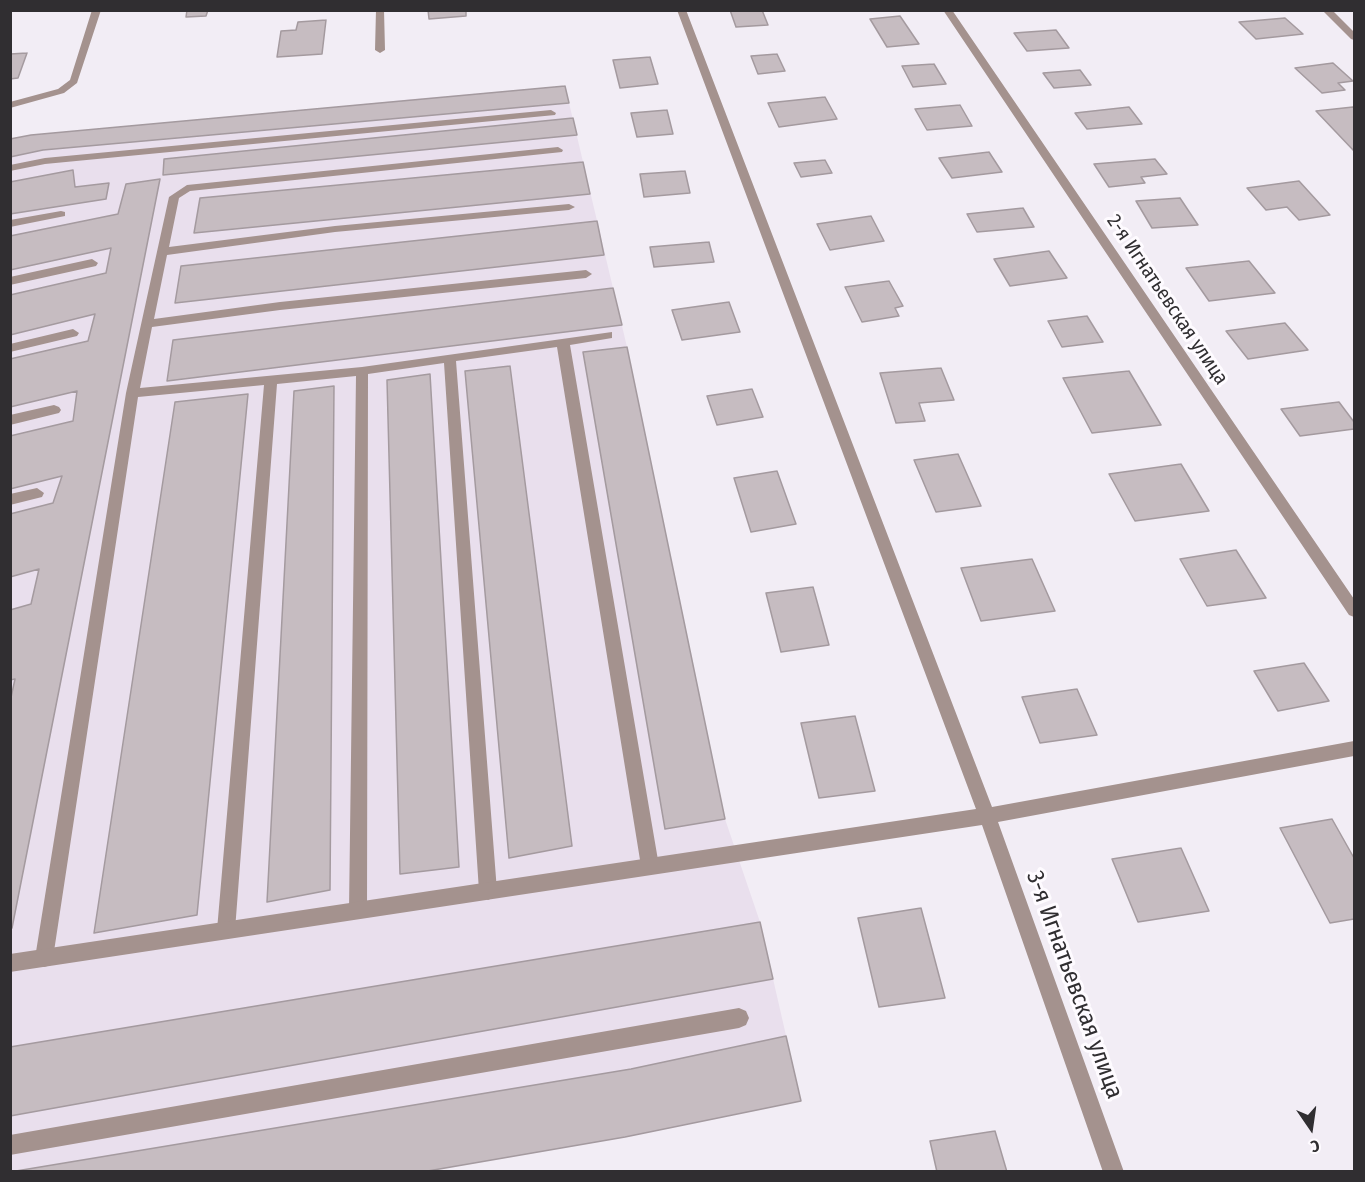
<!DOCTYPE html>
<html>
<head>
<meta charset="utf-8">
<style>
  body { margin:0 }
  #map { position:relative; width:1365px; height:1182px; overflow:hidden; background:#f2edf5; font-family:"Fira Sans Condensed",sans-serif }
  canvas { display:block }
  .frame { position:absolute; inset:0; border:12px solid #302e31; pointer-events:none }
  .north { position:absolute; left:1281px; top:1098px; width:60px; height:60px; -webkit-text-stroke:4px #fefbff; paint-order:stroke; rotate:167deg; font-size:16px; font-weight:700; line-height:24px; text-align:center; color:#302e31 }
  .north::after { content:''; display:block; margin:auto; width:21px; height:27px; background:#302e31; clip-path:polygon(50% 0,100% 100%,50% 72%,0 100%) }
</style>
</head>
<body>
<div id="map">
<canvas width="1365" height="1182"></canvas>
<div class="frame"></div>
<div class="north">С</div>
</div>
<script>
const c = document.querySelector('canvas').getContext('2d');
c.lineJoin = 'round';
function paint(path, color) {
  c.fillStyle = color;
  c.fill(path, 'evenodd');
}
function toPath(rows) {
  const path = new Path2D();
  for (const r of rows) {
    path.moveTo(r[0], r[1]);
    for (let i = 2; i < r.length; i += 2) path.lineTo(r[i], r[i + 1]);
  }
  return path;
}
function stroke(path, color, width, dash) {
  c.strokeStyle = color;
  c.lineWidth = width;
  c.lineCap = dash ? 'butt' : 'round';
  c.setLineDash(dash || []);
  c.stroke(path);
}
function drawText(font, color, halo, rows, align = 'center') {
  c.font = font + ' "Fira Sans Condensed",sans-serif';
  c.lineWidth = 6;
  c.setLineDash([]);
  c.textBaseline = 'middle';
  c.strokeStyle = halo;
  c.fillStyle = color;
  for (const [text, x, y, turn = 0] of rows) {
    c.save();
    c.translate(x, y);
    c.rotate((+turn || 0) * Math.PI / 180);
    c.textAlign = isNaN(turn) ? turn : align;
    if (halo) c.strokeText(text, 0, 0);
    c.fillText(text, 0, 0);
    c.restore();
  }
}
paint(toPath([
  [565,86,627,347,725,819,760,922,801,1101,625,1137,422,1171,11,1172,11,139,413,99]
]), '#e9dfed');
const building = toPath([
  [187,10,208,10,206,16,186,17,187,10],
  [428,10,466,10,466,16,429,19,428,10],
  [730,10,762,10,768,25,736,27,730,10],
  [900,16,919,44,887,47,870,19,900,16],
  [1285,18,1303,34,1256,39,1239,22,1285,18],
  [326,20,322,54,277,57,281,31,296,30,298,22,326,20],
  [1056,30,1069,48,1027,51,1014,33,1056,30],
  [27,53,18,78,10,79,10,54,27,53],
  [777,54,785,71,758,74,751,56,777,54],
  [650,57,658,84,620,88,613,60,650,57],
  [1333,63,1353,81,1338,83,1345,90,1322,93,1295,68,1333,63],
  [934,64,946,84,913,87,902,66,934,64],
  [1080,70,1091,85,1054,88,1043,73,1080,70],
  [565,86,569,103,43,150,10,157,10,139,31,135,565,86],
  [825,97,837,119,779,127,768,103,825,97],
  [960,105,972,126,927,130,915,109,960,105],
  [1129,107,1142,124,1087,129,1075,113,1129,107],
  [1353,107,1354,108,1354,151,1316,111,1353,107],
  [667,110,673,134,637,137,631,113,667,110],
  [573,118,577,135,163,175,164,159,573,118],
  [989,152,1002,172,952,178,939,158,989,152],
  [1155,159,1167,174,1141,177,1145,183,1109,187,1094,164,1155,159],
  [825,160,832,173,801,177,794,163,825,160],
  [583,162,590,194,194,233,200,198,583,162],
  [73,170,75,187,109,183,106,199,10,214,10,182,73,170],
  [685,171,690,193,644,197,640,174,685,171],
  [160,179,12,928,10,928,10,702,15,679,10,680,10,610,31,604,39,569,10,577,10,514,53,503,62,476,10,489,10,436,73,421,77,391,10,407,10,359,88,341,95,314,10,335,10,295,106,273,111,248,10,270,10,236,118,214,126,184,160,179],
  [1299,181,1330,215,1299,220,1287,207,1266,210,1247,188,1299,181],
  [1180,198,1198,225,1152,228,1136,201,1180,198],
  [1023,208,1034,227,977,232,967,214,1023,208],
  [871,216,884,241,830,250,817,224,871,216],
  [597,221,604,255,175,303,181,266,597,221],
  [709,242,714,262,654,267,650,247,709,242],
  [1049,251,1067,278,1010,286,994,259,1049,251],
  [1249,261,1275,293,1209,301,1186,268,1249,261],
  [889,281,903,306,895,308,899,316,862,322,845,287,889,281],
  [613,288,622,325,167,381,173,340,613,288],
  [729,302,740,332,682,340,672,310,729,302],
  [1087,316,1103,342,1062,347,1048,321,1087,316],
  [1285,323,1308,350,1248,359,1226,331,1285,323],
  [627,347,725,819,665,829,583,352,627,347],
  [510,366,572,846,509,858,465,371,510,366],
  [941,368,954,400,919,403,925,421,896,423,880,373,941,368],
  [1129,371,1161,425,1092,433,1063,378,1129,371],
  [430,374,459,867,400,874,387,380,430,374],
  [334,386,330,890,267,902,294,391,334,386],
  [752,389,763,417,717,425,707,396,752,389],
  [248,394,197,915,94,933,175,402,248,394],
  [1339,402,1354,422,1354,429,1300,436,1281,409,1339,402],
  [958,454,981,506,936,512,914,460,958,454],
  [1181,464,1209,511,1135,521,1109,474,1181,464],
  [777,471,796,524,751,532,734,478,777,471],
  [1236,550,1266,598,1207,606,1180,559,1236,550],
  [1032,559,1055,611,981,621,961,568,1032,559],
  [813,587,829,645,781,652,766,593,813,587],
  [1304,663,1329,701,1278,711,1254,671,1304,663],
  [1077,689,1097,735,1040,743,1022,697,1077,689],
  [855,716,875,791,819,798,801,723,855,716],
  [1332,819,1354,858,1354,919,1330,923,1280,828,1332,819],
  [1181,848,1209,911,1138,922,1112,859,1181,848],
  [921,908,945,998,879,1007,858,918,921,908],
  [760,922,773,979,10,1116,10,1047,760,922],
  [786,1036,801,1101,625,1137,422,1172,10,1172,631,1069,786,1036],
  [995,1131,1007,1172,937,1172,930,1141,995,1131]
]);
paint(building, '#c6bcc1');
stroke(building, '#a49a9f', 1.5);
paint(toPath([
  [551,110,556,113,555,115,45,164,10,171,10,165,45,158,551,110],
  [558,147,563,150,562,152,190,191,179,198,169,247,335,226,569,204,575,207,569,210,335,232,167,255,154,319,280,302,586,270,592,274,586,278,280,310,152,327,140,388,362,367,612,332,612,338,570,345,659,866,656,872,650,875,644,872,641,866,557,347,456,361,497,891,494,897,488,900,482,897,479,891,444,363,368,374,367,910,364,916,358,919,352,916,349,910,356,376,277,384,235,930,233,937,226,939,219,937,217,930,264,385,138,397,53,958,51,965,44,967,37,965,35,958,126,393,169,197,187,185,558,147],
  [61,211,65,212,65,216,10,227,10,220,61,211],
  [92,259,98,263,96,266,10,285,10,277,92,259],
  [73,329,79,333,77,336,10,352,10,344,73,329],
  [54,405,59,407,61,410,59,413,10,425,10,415,54,405],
  [37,488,44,493,42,497,10,505,10,494,37,488],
  [739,1008,746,1011,749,1018,746,1025,739,1028,10,1155,10,1135,739,1008]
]), '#a4928e');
paint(toPath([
  [92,10,101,10,77,83,64,93,10,108,10,102,58,89,70,80,92,10],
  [376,10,384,10,385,50,380,53,375,50,376,10],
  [677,10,686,10,992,807,1354,741,1354,756,998,822,1124,1172,1103,1172,982,825,10,972,10,954,976,809,677,10],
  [943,10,952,10,1354,599,1354,617,1349,615,943,10],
  [1322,10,1332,10,1354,32,1354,40,1351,39,1322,10]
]), '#a4928e');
drawText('20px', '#302e31', '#fefbff', [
  ["2-я Игнатьевская улица",1167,300,56]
]);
drawText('24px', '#302e31', '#fefbff', [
  ["3-я Игнатьевская улица",1074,985,70]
]);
</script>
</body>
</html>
